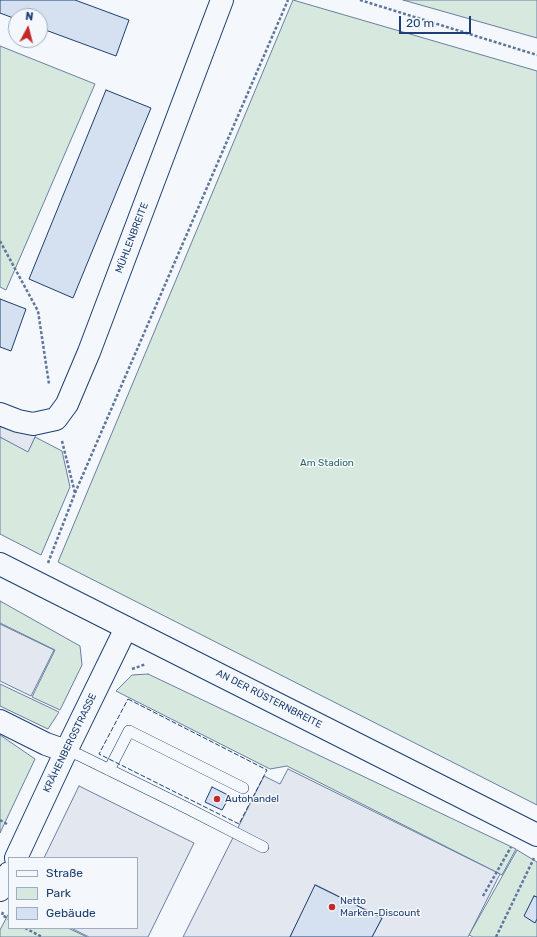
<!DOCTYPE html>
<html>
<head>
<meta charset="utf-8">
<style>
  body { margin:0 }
  #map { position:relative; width:537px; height:937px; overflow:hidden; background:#f4f7fb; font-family:Rubik,sans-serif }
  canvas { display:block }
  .legend { position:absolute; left:8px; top:857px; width:130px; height:72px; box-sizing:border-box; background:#f4f7fb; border:1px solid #9eadc5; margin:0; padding:5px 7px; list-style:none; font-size:12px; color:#1d3f73 }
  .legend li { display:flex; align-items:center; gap:8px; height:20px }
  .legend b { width:20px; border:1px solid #9eadc5 }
  .north { position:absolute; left:8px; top:8px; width:40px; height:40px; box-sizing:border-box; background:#f4f7fb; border:1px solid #9eadc5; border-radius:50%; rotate:7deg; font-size:11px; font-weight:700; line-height:16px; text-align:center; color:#1d3f73 }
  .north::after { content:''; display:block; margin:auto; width:14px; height:18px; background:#c62828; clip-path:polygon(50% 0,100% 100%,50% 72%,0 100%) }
  .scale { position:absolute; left:399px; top:16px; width:72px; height:18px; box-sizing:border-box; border:2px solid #1d3f73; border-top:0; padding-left:5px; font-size:12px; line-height:14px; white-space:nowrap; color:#1d3f73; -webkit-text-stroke:3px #f4f7fb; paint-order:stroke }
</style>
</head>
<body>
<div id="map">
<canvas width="537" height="937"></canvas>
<ul class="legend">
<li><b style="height:5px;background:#f4f7fb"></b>Straße</li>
<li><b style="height:11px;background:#d7e8df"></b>Park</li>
<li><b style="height:11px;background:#d5e0f0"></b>Gebäude</li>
</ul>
<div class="north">N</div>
<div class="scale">20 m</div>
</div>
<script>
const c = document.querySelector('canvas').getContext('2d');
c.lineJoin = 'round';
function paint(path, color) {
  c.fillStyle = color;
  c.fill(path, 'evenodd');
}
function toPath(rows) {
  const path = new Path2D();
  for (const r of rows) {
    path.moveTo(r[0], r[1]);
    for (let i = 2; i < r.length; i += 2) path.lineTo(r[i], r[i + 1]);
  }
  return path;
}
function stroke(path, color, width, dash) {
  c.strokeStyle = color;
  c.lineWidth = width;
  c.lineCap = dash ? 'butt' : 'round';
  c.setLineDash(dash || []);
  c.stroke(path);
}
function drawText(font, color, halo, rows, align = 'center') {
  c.font = font + ' Rubik,sans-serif';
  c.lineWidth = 3;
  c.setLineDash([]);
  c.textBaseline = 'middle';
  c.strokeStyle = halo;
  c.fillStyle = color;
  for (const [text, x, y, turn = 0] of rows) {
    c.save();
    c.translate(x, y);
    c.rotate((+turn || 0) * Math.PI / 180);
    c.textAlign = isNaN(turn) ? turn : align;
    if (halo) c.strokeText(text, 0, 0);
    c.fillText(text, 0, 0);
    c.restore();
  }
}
const green = toPath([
  [293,0,537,71,537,805,58,562,293,0],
  [403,0,537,0,537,38,403,0],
  [0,46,95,84,6,290,0,287,0,46],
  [0,437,28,451,35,437,62,451,70,487,41,555,0,534,0,437],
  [0,601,80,646,82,665,60,710,32,697,55,650,0,623,0,601],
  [148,674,516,849,502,875,287,766,270,769,116,691,132,675,148,674],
  [0,684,59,712,48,729,0,706,0,684],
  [0,735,35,759,0,833,0,735],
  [517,850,537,862,537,937,473,937,469,935,517,850],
  [9,913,9,928,68,928,87,937,0,937,0,930,9,913]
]);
paint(green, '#d7e8df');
stroke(green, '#687fa3', 1);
const parking = toPath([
  [0,414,42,422,28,452,0,437,0,414],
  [0,624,54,650,31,696,0,681,0,624],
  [288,769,500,874,468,937,372,937,382,918,316,885,290,937,183,937,264,776,280,784,288,769],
  [79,786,194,843,148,937,89,937,71,928,137,928,137,858,44,858,79,786]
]);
paint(parking, '#e3e8f0');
stroke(parking, '#687fa3', 1);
const building = toPath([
  [0,0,75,0,129,20,116,56,40,28,40,16,16,16,16,19,0,13,0,0],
  [106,90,151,108,73,298,29,279,106,90],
  [0,299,26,309,11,351,0,347,0,299],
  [212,787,230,796,222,810,205,802,212,787],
  [315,885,382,918,372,937,290,937,315,885],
  [534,896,537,897,537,919,535,923,524,916,534,896]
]);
paint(building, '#d5e0f0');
stroke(building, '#1d3f73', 1);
const service = toPath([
  [66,751,79,755,185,807,263,847],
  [109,770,129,731,243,788]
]);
const minor = toPath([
  [0,414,18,421,33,424,56,419,67,404,89,352,222,0],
  [0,721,46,744,66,751],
  [16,858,66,751,126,628],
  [0,890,9,873]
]);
const secondary = toPath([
  [0,564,537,835]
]);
stroke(service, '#1d3f73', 12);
stroke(minor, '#1d3f73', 24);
stroke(secondary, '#1d3f73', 24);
stroke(toPath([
  [360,0,537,55],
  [0,241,38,311,49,384],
  [62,441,75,493],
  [48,563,75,493,288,0],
  [132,669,146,664],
  [0,820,7,824],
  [483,896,511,847],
  [3,912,2,915,9,919],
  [25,928,42,937],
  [496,937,534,858]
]), '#5e769c', 2.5, [3, 2]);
stroke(service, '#f4f7fb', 11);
stroke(minor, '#f4f7fb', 22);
stroke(secondary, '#f4f7fb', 22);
stroke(toPath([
  [128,699,267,770,239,824,99,754,128,699]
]), '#1d3f73', 1, [5, 2]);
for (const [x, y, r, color] of [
  [217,799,4,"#c62828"],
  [332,907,4,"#c62828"]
]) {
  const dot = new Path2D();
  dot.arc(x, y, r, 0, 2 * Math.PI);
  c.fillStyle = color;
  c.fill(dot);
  stroke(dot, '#f4f7fb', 1.5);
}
drawText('10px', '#1d3f73', '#f4f7fb', [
  ["MÜHLENBREITE",132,238,-69],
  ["AN DER RÜSTERNBREITE",269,699,27],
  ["KRÄHENBERGSTRASSE",70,743,-64]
]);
drawText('10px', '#2c6c60', '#f4f7fb', [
  ["Am Stadion",327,463]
]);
drawText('10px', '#1d3f73', '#f4f7fb', [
  ["Autohandel",225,799],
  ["Netto",340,901],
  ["Marken-Discount",340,913]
], 'left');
</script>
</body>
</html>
